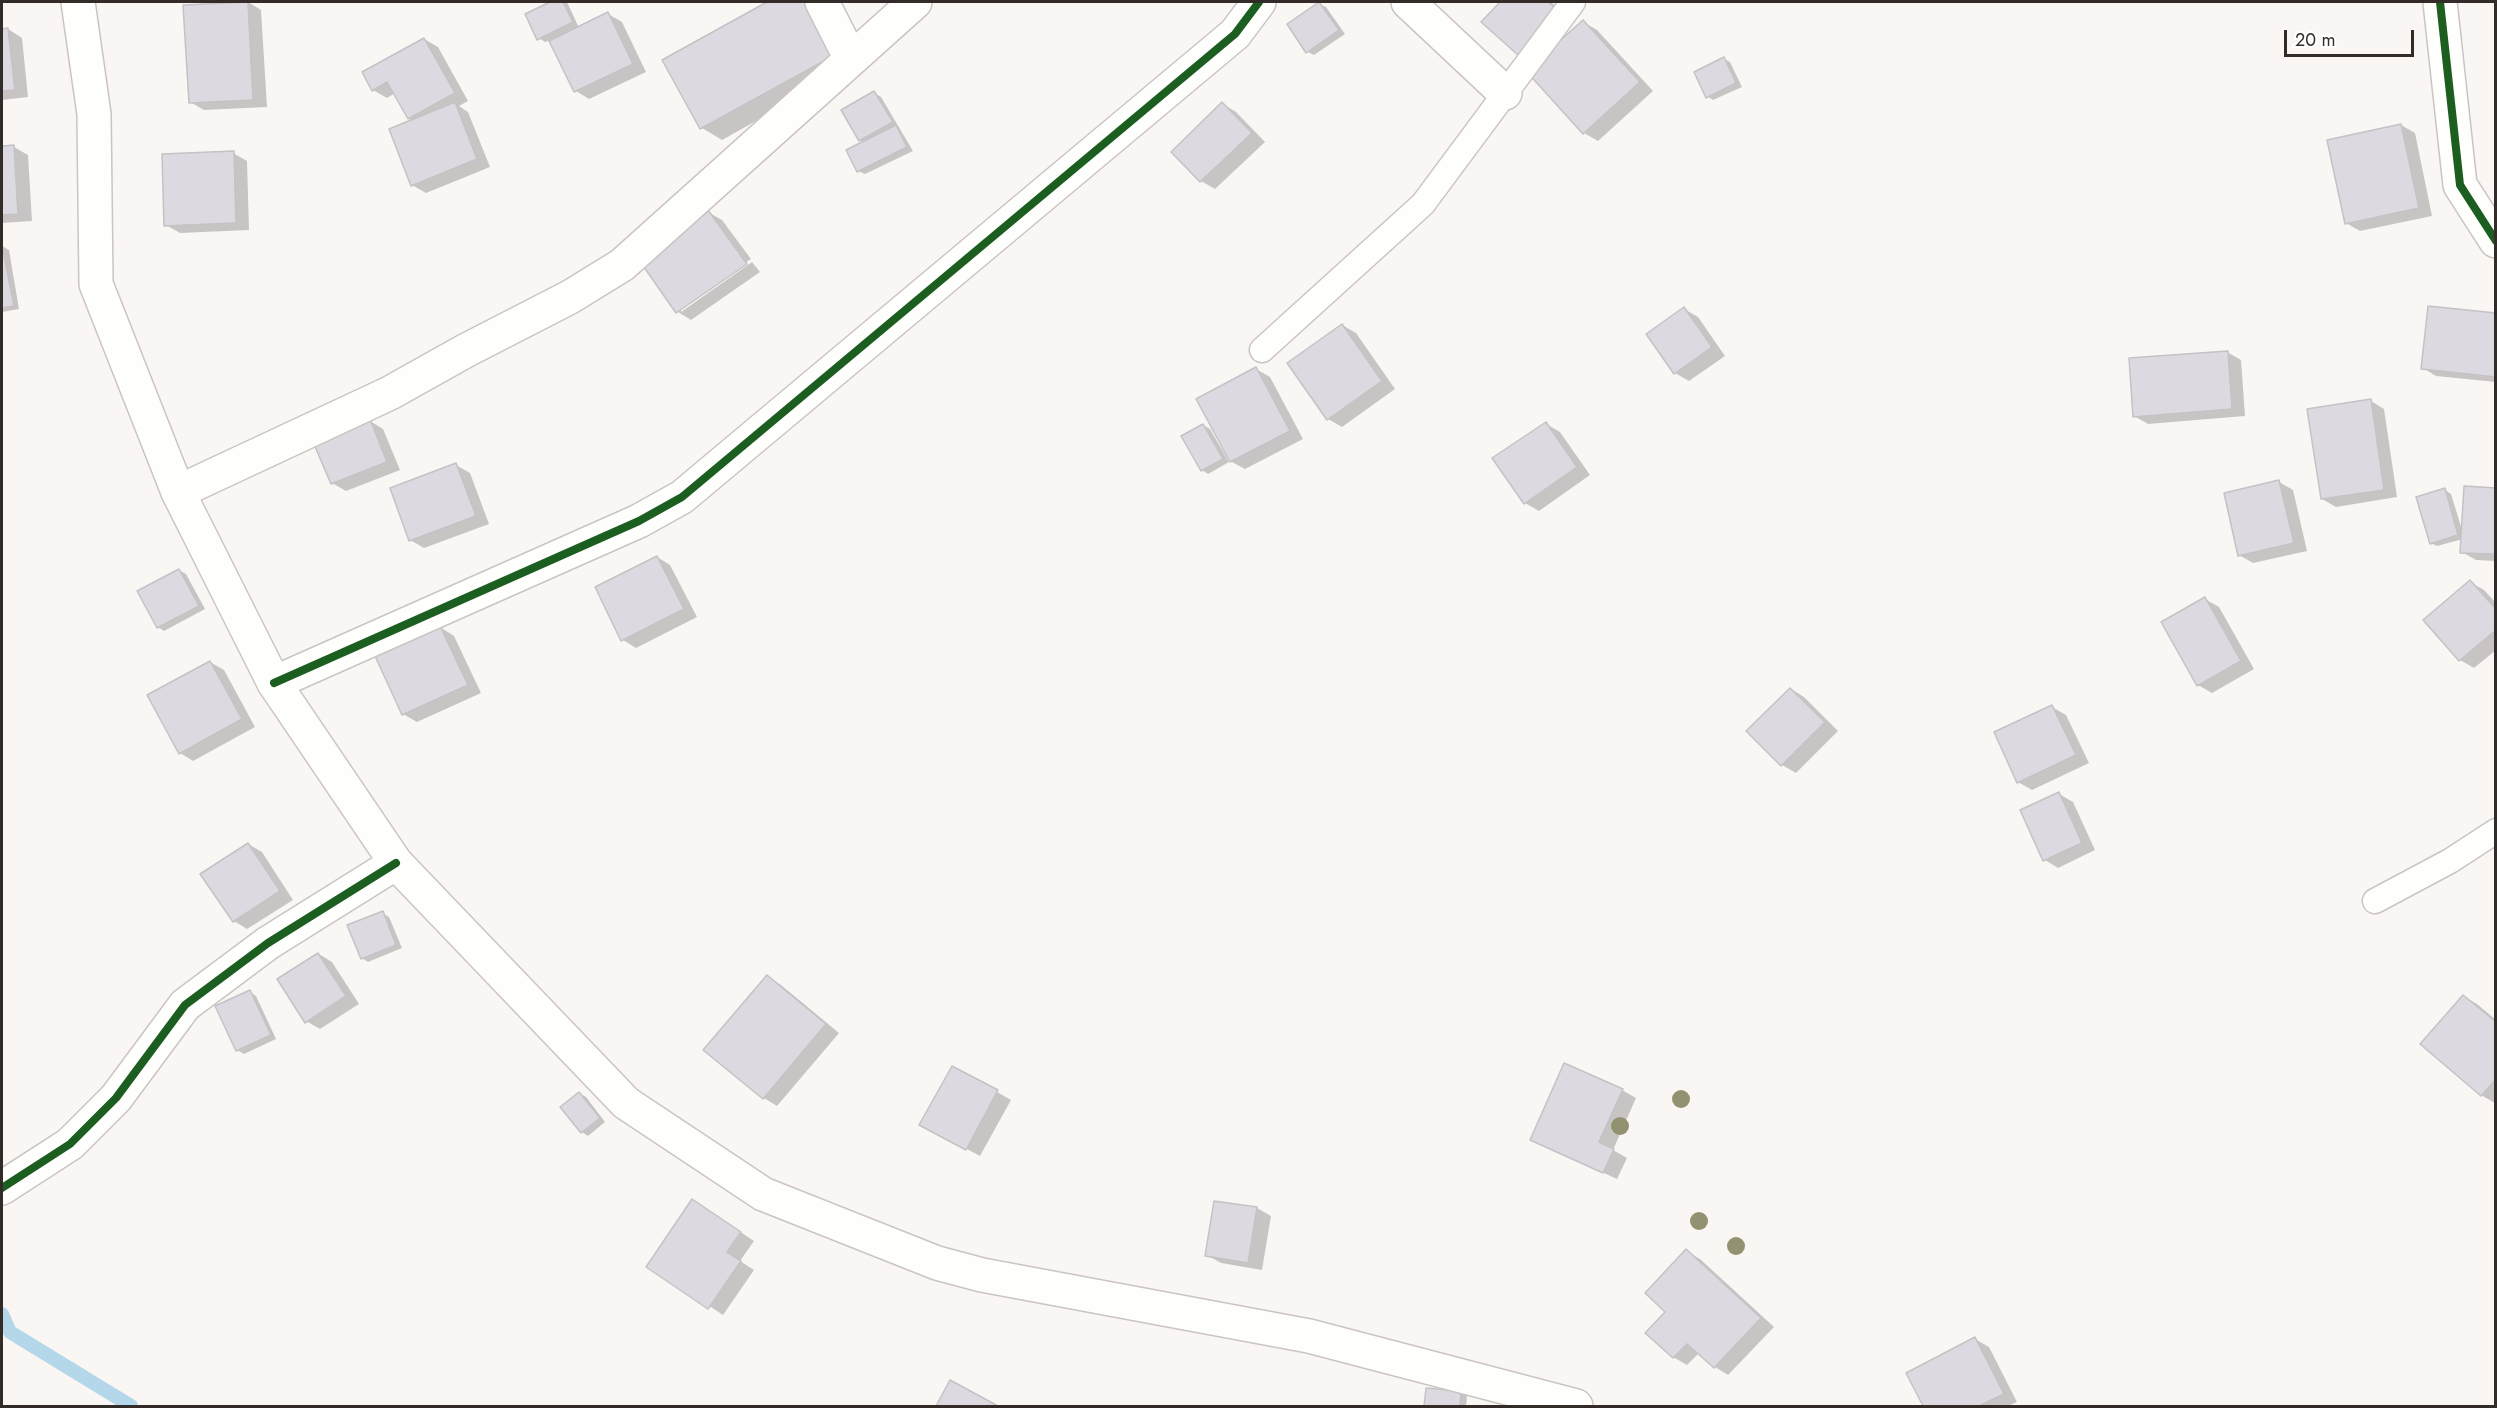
<!DOCTYPE html>
<html>
<head>
<meta charset="utf-8">
<style>
  body { margin:0 }
  #map { position:relative; width:2497px; height:1408px; overflow:hidden; background:#faf6f4; font-family:Jost,sans-serif }
  canvas { display:block }
  .frame { position:absolute; inset:0; border:3px solid #332b28; pointer-events:none }
  .scale { position:absolute; left:2284px; top:30px; width:130px; height:27px; box-sizing:border-box; border:3px solid #332b28; border-top:0; padding-left:8px; font-size:18px; line-height:21px; white-space:nowrap; color:#332b28; -webkit-text-stroke:4px #fff; paint-order:stroke }
</style>
</head>
<body>
<div id="map">
<canvas width="2497" height="1408"></canvas>
<div class="frame"></div>
<div class="scale">20 m</div>
</div>
<script>
const c = document.querySelector('canvas').getContext('2d');
c.lineJoin = 'round';
function paint(path, color) {
  c.fillStyle = color;
  c.fill(path, 'evenodd');
}
function toPath(rows) {
  const path = new Path2D();
  for (const r of rows) {
    path.moveTo(r[0], r[1]);
    for (let i = 2; i < r.length; i += 2) path.lineTo(r[i], r[i + 1]);
  }
  return path;
}
function stroke(path, color, width, dash) {
  c.strokeStyle = color;
  c.lineWidth = width;
  c.lineCap = dash ? 'butt' : 'round';
  c.setLineDash(dash || []);
  c.stroke(path);
}
paint(toPath([
  [248,2,261,10,267,107,204,110,190,102],
  [553,2,567,2,579,28,608,14,622,22,646,72,589,99,576,91,551,40,545,42,539,38,527,15],
  [770,2,818,2,854,66,722,140,702,128,664,60],
  [1502,2,1551,2,1570,19,1533,61,1519,53,1484,22],
  [1319,4,1326,7,1345,34,1314,55,1308,52],
  [1583,22,1597,30,1653,91,1598,141,1584,133],
  [8,29,22,38,28,97,2,100,2,30],
  [424,39,438,47,468,101,459,106,468,112,490,167,426,193,412,185,413,121,409,118,395,93,387,98,373,90],
  [1724,59,1730,62,1742,87,1713,100,1707,96],
  [874,93,881,97,913,151,865,174,858,171,864,142,860,140],
  [1223,104,1236,112,1265,142,1215,189,1201,181],
  [2401,125,2415,133,2432,216,2360,231,2346,223],
  [14,147,28,155,32,221,2,223,2,148],
  [233,153,247,161,249,230,180,233,166,225],
  [708,212,722,220,751,259,681,308,681,312,752,262,760,272,691,320,678,312,641,260],
  [2,246,9,250,19,309,2,312],
  [1684,309,1698,317,1725,356,1689,381,1675,373],
  [2496,314,2496,382,2436,376,2423,368],
  [1342,325,1356,333,1395,389,1342,427,1328,419],
  [2227,352,2241,360,2245,416,2148,424,2134,416],
  [1256,369,1270,377,1303,439,1245,469,1230,461],
  [2371,401,2384,409,2397,497,2336,507,2322,499],
  [370,421,383,429,400,470,346,491,332,483],
  [1546,424,1560,432,1590,475,1539,511,1525,503],
  [1203,425,1210,429,1229,462,1208,474,1202,470],
  [456,465,470,473,489,524,424,548,410,540],
  [2279,482,2293,490,2307,551,2253,563,2239,555],
  [2496,489,2496,561,2476,560,2462,552,2463,539,2437,546,2431,543,2445,490,2451,494,2463,533],
  [657,557,670,565,697,617,636,648,623,640],
  [179,570,186,574,205,609,164,631,158,627],
  [2470,582,2484,590,2496,603,2496,650,2474,668,2460,660],
  [2205,599,2219,607,2254,669,2212,693,2198,685],
  [440,627,454,636,481,693,417,722,403,714],
  [210,662,224,670,255,727,193,761,180,753],
  [1791,689,1804,697,1838,731,1796,773,1782,765],
  [2052,707,2066,715,2089,763,2032,790,2018,782],
  [2059,794,2073,802,2095,850,2058,868,2045,860],
  [248,844,262,852,293,900,247,929,234,921],
  [382,913,389,917,402,948,368,962,362,958],
  [319,954,332,962,359,1004,320,1029,306,1021],
  [767,977,781,985,839,1033,777,1106,764,1098],
  [250,992,256,996,276,1039,244,1054,237,1050],
  [2463,996,2477,1004,2496,1020,2495,1103,2481,1095],
  [1622,1090,1636,1098,1613,1150,1627,1158,1617,1179,1532,1140],
  [997,1092,1011,1100,980,1156,935,1132],
  [579,1093,586,1097,605,1122,588,1136,582,1132],
  [1215,1202,1257,1208,1271,1216,1262,1270,1221,1263,1207,1255],
  [706,1209,754,1241,740,1261,754,1270,723,1315,648,1266],
  [1686,1251,1700,1259,1774,1327,1728,1375,1715,1367,1699,1353,1687,1365,1673,1357,1667,1312],
  [1975,1339,1989,1347,2017,1402,2008,1406,1925,1406,1908,1374],
  [951,1382,995,1406,938,1406],
  [1427,1389,1461,1392,1467,1396,1466,1406,1425,1406]
]), '#0003');
stroke(toPath([
  [2,1314,10,1332,131,1406]
]), '#b4d8e9', 14);
const building = toPath([
  [248,2,253,100,189,103,183,5,248,2],
  [550,2,563,2,573,22,537,40,525,14,550,2],
  [767,2,805,2,835,55,700,129,662,60,767,2],
  [1319,2,1339,30,1306,53,1287,24,1319,2],
  [1500,2,1548,2,1558,10,1518,55,1481,22,1500,2],
  [608,12,633,64,574,92,549,41,608,12],
  [1583,20,1640,82,1583,134,1526,71,1583,20],
  [8,28,15,90,2,91,2,29,8,28],
  [424,38,455,93,408,119,387,82,372,91,362,72,424,38],
  [1724,57,1736,83,1706,98,1694,72,1724,57],
  [874,91,893,122,859,141,841,110,874,91],
  [455,102,477,159,411,186,389,129,455,102],
  [1222,102,1252,133,1200,182,1171,152,1222,102],
  [2401,124,2419,208,2345,224,2327,140,2401,124],
  [896,125,907,147,857,172,846,150,896,125],
  [14,145,18,214,2,215,2,146,14,145],
  [234,151,236,223,164,226,162,154,234,151],
  [708,210,747,264,676,313,639,260,708,210],
  [2,245,14,306,2,308,2,245],
  [2428,306,2496,313,2496,377,2421,369,2428,306],
  [1684,307,1712,347,1674,374,1646,334,1684,307],
  [1342,324,1382,381,1327,420,1287,363,1342,324],
  [2228,351,2232,409,2133,417,2129,358,2228,351],
  [1256,367,1290,431,1230,462,1196,399,1256,367],
  [2371,399,2384,490,2321,499,2307,409,2371,399],
  [370,419,387,462,331,484,313,442,370,419],
  [1546,422,1577,467,1524,504,1492,458,1546,422],
  [1203,424,1223,459,1201,471,1181,436,1203,424],
  [456,463,476,516,409,541,390,488,456,463],
  [2279,480,2294,543,2238,556,2224,493,2279,480],
  [2464,486,2496,488,2496,554,2460,553,2464,486],
  [2445,488,2458,535,2430,544,2416,497,2445,488],
  [657,556,684,609,621,641,595,587,657,556],
  [179,569,199,606,157,628,137,591,179,569],
  [2470,580,2496,609,2496,630,2459,661,2423,620,2470,580],
  [2205,597,2241,661,2197,686,2161,622,2205,597],
  [440,626,468,685,402,715,375,656,440,626],
  [210,661,242,719,179,754,147,695,210,661],
  [1790,688,1825,722,1781,766,1746,731,1790,688],
  [2052,705,2076,755,2017,783,1994,732,2052,705],
  [2059,792,2082,843,2043,861,2020,810,2059,792],
  [248,843,280,891,233,922,200,874,248,843],
  [383,911,396,945,361,959,347,925,383,911],
  [318,953,346,996,305,1023,277,979,318,953],
  [767,975,826,1024,763,1099,703,1050,767,975],
  [250,990,271,1035,236,1051,215,1006,250,990],
  [2463,995,2496,1022,2496,1079,2481,1096,2420,1044,2463,995],
  [1564,1063,1623,1089,1599,1142,1614,1149,1603,1173,1530,1140,1564,1063],
  [952,1066,998,1090,966,1150,919,1125,952,1066],
  [579,1092,600,1118,581,1133,560,1107,579,1092],
  [692,1199,741,1232,727,1252,741,1261,708,1309,646,1267,692,1199],
  [1214,1201,1257,1207,1248,1263,1205,1256,1214,1201],
  [1686,1249,1761,1318,1714,1368,1687,1344,1673,1358,1645,1333,1665,1312,1645,1293,1686,1249],
  [1975,1337,2004,1394,1979,1406,1923,1406,1906,1373,1975,1337],
  [950,1380,998,1406,936,1406,950,1380],
  [1426,1388,1461,1391,1460,1406,1424,1406,1426,1388]
]);
paint(building, '#ddd9e1');
stroke(building, '#c4c2c4', 1.5);
const lane = toPath([
  [1262,350,1423,204,1573,2],
  [2375,901,2450,861,2496,831]
]);
const street = toPath([
  [822,2,851,59],
  [1408,2,1505,93],
  [2440,2,2460,185,2496,241],
  [178,492,390,393,465,351,570,297,622,265,915,2],
  [274,683,639,521,682,497,1235,34,1259,2]
]);
const secondary = toPath([
  [78,2,94,114,96,284,178,492,274,683,396,863,626,1103,763,1194,937,1263,982,1275,1309,1336,1576,1406],
  [2,1188,70,1144,116,1098,185,1005,268,943,396,863]
]);
stroke(lane, '#cac5c2', 27);
stroke(street, '#cac5c2', 36);
stroke(secondary, '#cac5c2', 36);
stroke(lane, '#fefefd', 24);
stroke(street, '#fefefd', 33);
stroke(secondary, '#fefefd', 33);
stroke(toPath([
  [2440,2,2460,185,2496,241],
  [274,683,639,521,682,497,1235,34,1259,2],
  [2,1188,70,1144,116,1098,185,1005,268,943,396,863]
]), '#1b5e20', 8);
c.fillStyle = '#929271';
for (const [x, y] of [
  [1681,1099],
  [1620,1126],
  [1699,1221],
  [1736,1246]
]) {
  c.beginPath();
  c.arc(x, y, 9, 0, 2 * Math.PI);
  c.fill();
}
</script>
</body>
</html>
